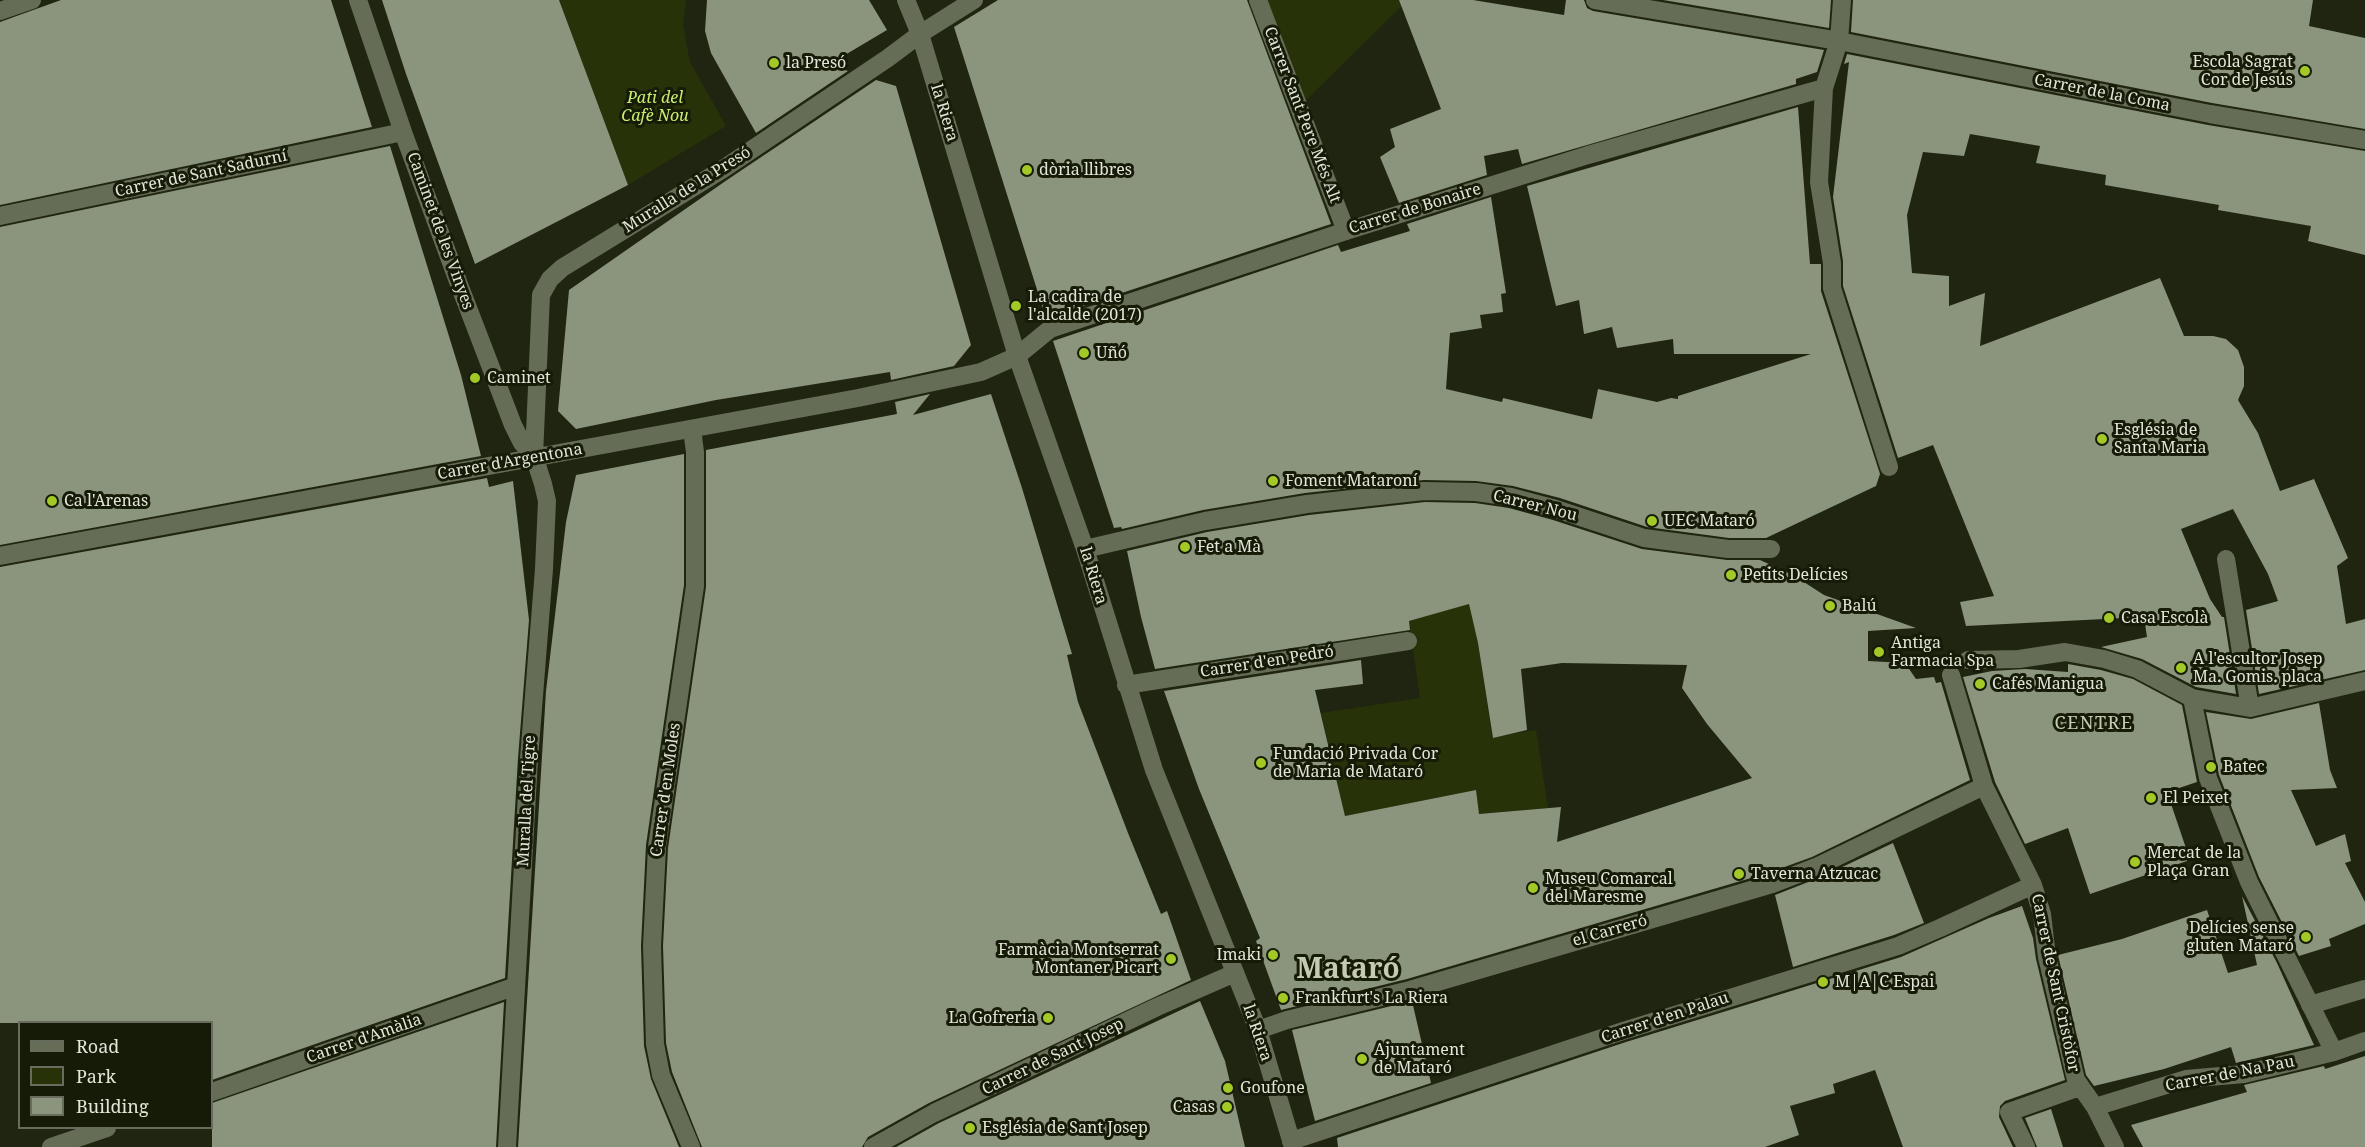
<!DOCTYPE html>
<html>
<head>
<meta charset="utf-8">
<style>
  body { margin:0 }
  #map { position:relative; width:2365px; height:1147px; overflow:hidden; background:#1f2511; font-family:"Noto Serif",serif }
  canvas { display:block }
  .legend { position:absolute; left:18px; top:1021px; width:195px; height:108px; box-sizing:border-box; background:#161b08; border:2px solid #676c5c; margin:0; padding:8px 10px; list-style:none; font-size:18px; color:#e1e6d9 }
  .legend li { display:flex; align-items:center; gap:12px; height:30px }
  .legend b { width:30px; border:2px solid #676c5c }
</style>
</head>
<body>
<div id="map">
<canvas width="2365" height="1147"></canvas>
<ul class="legend">
<li><b style="height:8px;background:#656d56"></b>Road</li>
<li><b style="height:16px;background:#283209"></b>Park</li>
<li><b style="height:16px;background:#8b947c"></b>Building</li>
</ul>
</div>
<script>
const c = document.querySelector('canvas').getContext('2d');
c.lineJoin = 'round';
function paint(path, color) {
  c.fillStyle = color;
  c.fill(path, 'evenodd');
}
function toPath(rows) {
  const path = new Path2D();
  for (const r of rows) {
    path.moveTo(r[0], r[1]);
    for (let i = 2; i < r.length; i += 2) path.lineTo(r[i], r[i + 1]);
  }
  return path;
}
function stroke(path, color, width, dash) {
  c.strokeStyle = color;
  c.lineWidth = width;
  c.lineCap = dash ? 'butt' : 'round';
  c.setLineDash(dash || []);
  c.stroke(path);
}
function drawText(font, color, halo, rows, align = 'center') {
  c.font = font + ' "Noto Serif",serif';
  c.lineWidth = 6;
  c.setLineDash([]);
  c.textBaseline = 'middle';
  c.strokeStyle = halo;
  c.fillStyle = color;
  for (const [text, x, y, turn = 0] of rows) {
    c.save();
    c.translate(x, y);
    c.rotate((+turn || 0) * Math.PI / 180);
    c.textAlign = isNaN(turn) ? turn : align;
    if (halo) c.strokeText(text, 0, 0);
    c.fillText(text, 0, 0);
    c.restore();
  }
}
paint(toPath([
  [559,0,686,0,683,25,690,62,726,126,628,185],
  [1249,0,1408,0,1306,100,1291,109],
  [1469,604,1478,643,1492,737,1536,730,1548,808,1479,814,1475,790,1345,816,1321,713,1420,698,1409,621]
]), '#283209');
paint(toPath([
  [61,0,331,0,372,127,0,205,0,22],
  [382,0,559,0,628,185,475,264,406,74],
  [707,0,869,0,887,30,828,65,848,71,756,133,711,53,705,31],
  [998,0,1247,0,1331,224,1046,318,954,27],
  [1399,0,1473,0,1564,15,1566,0,1584,0,1587,8,1593,11,1824,50,1817,72,1796,79,1796,84,1522,164,1518,149,1484,156,1487,175,1399,203,1380,157,1395,147,1390,129,1441,109],
  [1663,0,1831,0,1829,28],
  [1853,0,2313,0,2309,26,2365,38,2365,129,2212,103,1851,32],
  [1847,54,2208,125,2365,151,2365,255,2308,241,2311,226,2218,210,2219,205,2105,185,2106,175,2036,163,2040,146,1970,134,1964,156,1923,152,1907,215,1912,273,1949,276,1949,306,1985,293,1980,346,2160,278,2184,336,2213,336,2226,339,2238,350,2244,367,2244,386,2238,400,2258,433,2280,491,2314,479,2348,558,2337,566,2346,624,2365,619,2365,670,2259,694,2246,610,2278,601,2268,574,2233,509,2181,529,2210,599,2222,617,2224,617,2236,694,2196,687,2142,659,2101,647,2147,637,2144,617,1966,626,1960,602,1994,596,1933,445,1898,458,1843,286,1843,261,1833,197,1849,62,1844,64],
  [876,80,896,86,971,345,954,366,891,380,890,372,716,400,576,429,558,411,569,290,727,180],
  [1798,107,1810,264,1821,264,1821,291,1880,474,1876,486,1766,538,1729,538,1647,527,1560,498,1513,486,1476,481,1424,480,1305,493,1203,510,1122,529,1121,527,1114,528,1053,341,1338,245,1341,252,1410,231,1407,224,1491,197,1506,293,1501,294,1503,312,1480,315,1482,328,1450,333,1446,389,1502,402,1503,398,1592,419,1598,389,1657,402,1671,398,1678,399,1678,396,1811,354,1674,354,1673,339,1617,348,1612,327,1584,334,1579,300,1556,306,1527,186],
  [390,146,461,375,481,456,0,545,0,227],
  [930,394,913,415,991,394,1022,488,1072,654,1067,655,1078,702,1128,833,1161,914,1167,911,1191,980,929,1103,868,1137,862,1147,702,1147,672,1072,666,1043,663,946,668,848,706,587,706,450,897,414,895,402],
  [684,454,684,585,646,845,641,946,644,1046,651,1079,679,1147,518,1147,546,691,566,522,576,475],
  [487,478,489,487,513,481,529,620,518,758,505,978,212,1080,212,1023,0,1023,0,567],
  [1425,502,1475,503,1509,508,1553,520,1642,549,1727,560,1760,560,1793,575,1824,595,1916,628,1868,631,1868,661,1905,663,1916,679,1934,677,1936,683,1941,682,1970,780,1812,857,1768,873,1407,979,1281,1010,1256,941,1260,938,1199,789,1164,691,1361,660,1363,684,1315,690,1345,816,1476,790,1479,814,1561,807,1557,842,1752,778,1707,724,1682,688,1687,665,1562,663,1521,669,1527,730,1493,738,1478,643,1469,604,1409,621,1410,630,1155,669,1141,617,1127,551,1207,532,1309,515],
  [2068,664,2101,670,2133,679,2182,705,2197,782,2167,792,2190,860,2090,894,2068,828,2025,844,1995,782,1963,677,1992,671,2025,669,2068,672],
  [2319,703,2330,770,2337,788,2291,790,2316,846,2345,834,2351,861,2345,863,2365,902,2365,924,2329,939,2331,946,2299,956,2259,877,2219,775,2206,712,2251,719],
  [1893,843,1924,923,1894,935,1793,967,1775,895,1821,877],
  [2242,896,2277,963,2314,1045,2236,1063,2231,1047,2164,1069,2094,1086,2086,1075,2058,955,2122,939,2207,910,2228,973,2257,965],
  [2022,906,2033,938,2036,959,2065,1080,2005,1101,2000,1106,1999,1117,2013,1147,1903,1147,1875,1070,1833,1084,1835,1093,1790,1106,1799,1135,1765,1147,1338,1147,1337,1138,1626,1042,1901,957,1989,918],
  [1200,1001,1225,1061,1245,1147,896,1147,939,1123],
  [1412,1001,1431,1083,1315,1121,1292,1030],
  [504,1002,496,1147,212,1147,212,1103],
  [2365,1056,2365,1147,2143,1147,2131,1125,2247,1092,2244,1085,2324,1066,2325,1069],
  [2051,1109,2063,1147,2037,1147,2025,1118]
]), '#8b947c');
stroke(toPath([
  [1258,0,1346,231],
  [1839,41,1824,88,1819,182,1832,263,1832,288,1889,467],
  [1017,356,1050,329,1346,231,1588,155,1824,88],
  [1951,675,1984,786,2033,885,2042,914,2047,957,2076,1080,2095,1107,2115,1147],
  [1126,685,1408,641],
  [2192,698,2208,778,2249,882,2334,1052],
  [2310,1005,2365,989],
  [1258,1030,1287,1020,1410,990,1772,884,1816,867,1984,786],
  [2095,1107,2186,1079,2244,1074,2334,1052,2365,1041],
  [1291,1141,1623,1031,1898,946,1940,928,2033,885],
  [873,1147,934,1113,1157,1007,1235,973],
  [2026,1147,2009,1112,2074,1089,2082,1089]
]), '#656d56', 18);
stroke(toPath([
  [358,0,403,132,460,287,513,425,522,443,534,456,543,484,547,501,544,569,529,759,507,1147],
  [906,0,920,34,1017,356,1085,549,1154,770,1258,1030,1293,1147],
  [1595,0,1839,41,2210,114,2365,140],
  [0,11,32,0],
  [1839,41,1842,0],
  [0,216,403,132],
  [534,456,541,295,550,279,562,268,723,169,888,58,920,34,974,0],
  [1085,549,1205,521,1307,504,1424,491,1476,492,1511,497,1556,509,1644,538,1728,549,1771,549],
  [0,556,858,398,981,372,1017,356],
  [2226,559,2250,708],
  [1968,660,2019,659,2065,652,2104,659,2137,669,2192,698,2250,708,2365,681],
  [212,1092,516,986],
  [51,1147,107,1128],
  [691,1147,661,1075,655,1044,652,946,657,847,695,586,695,452,692,429]
]), '#656d56', 18);
for (const [x, y, r, color] of [
  [774,63,6,"#a3c927"],
  [2305,71,6,"#a3c927"],
  [1027,170,6,"#a3c927"],
  [1016,306,6,"#a3c927"],
  [1084,353,6,"#a3c927"],
  [475,378,6,"#a3c927"],
  [2102,439,6,"#a3c927"],
  [1273,481,6,"#a3c927"],
  [52,501,6,"#a3c927"],
  [1652,521,6,"#a3c927"],
  [1185,547,6,"#a3c927"],
  [1731,575,6,"#a3c927"],
  [1830,606,6,"#a3c927"],
  [2109,618,6,"#a3c927"],
  [1879,652,6,"#a3c927"],
  [2181,668,6,"#a3c927"],
  [1980,684,6,"#a3c927"],
  [1261,763,6,"#a3c927"],
  [2211,767,6,"#a3c927"],
  [2151,798,6,"#a3c927"],
  [2135,862,6,"#a3c927"],
  [1739,874,6,"#a3c927"],
  [1533,888,6,"#a3c927"],
  [2306,937,6,"#a3c927"],
  [1273,955,6,"#a3c927"],
  [1171,959,6,"#a3c927"],
  [1823,982,6,"#a3c927"],
  [1283,998,6,"#a3c927"],
  [1048,1018,6,"#a3c927"],
  [1362,1059,6,"#a3c927"],
  [1228,1088,6,"#a3c927"],
  [1227,1107,6,"#a3c927"],
  [970,1128,6,"#a3c927"]
]) {
  const dot = new Path2D();
  dot.arc(x, y, r, 0, 2 * Math.PI);
  c.fillStyle = color;
  c.fill(dot);
  stroke(dot, '#161b08', 2);
}
drawText('16px', '#e1e6d9', '#161b08', [
  ["Escola Sagrat",2293,62,"right"],
  ["Cor de Jesús",2293,80,"right"],
  ["la Presó",786,63],
  ["dòria llibres",1039,170],
  ["La cadira de",1028,297],
  ["l'alcalde (2017)",1028,315],
  ["Uñó",1096,353],
  ["Caminet",487,378],
  ["Església de",2114,430],
  ["Santa Maria",2114,448],
  ["Foment Mataroní",1285,481],
  ["Ca l'Arenas",64,501],
  ["UEC Mataró",1664,521],
  ["Fet a Mà",1197,547],
  ["Petits Delícies",1743,575],
  ["Balú",1842,606],
  ["Casa Escolà",2121,618],
  ["Antiga",1891,643],
  ["Farmacia Spa",1891,661],
  ["A l'escultor Josep",2193,659],
  ["Ma. Gomis. placa",2193,677],
  ["Cafés Manigua",1992,684],
  ["Fundació Privada Cor",1273,754],
  ["de Maria de Mataró",1273,772],
  ["Batec",2223,767],
  ["El Peixet",2163,798],
  ["Mercat de la",2147,853],
  ["Plaça Gran",2147,871],
  ["Taverna Atzucac",1751,874],
  ["Museu Comarcal",1545,879],
  ["del Maresme",1545,897],
  ["Delícies sense",2294,928,"right"],
  ["gluten Mataró",2294,946,"right"],
  ["Farmàcia Montserrat",1159,950,"right"],
  ["Montaner Picart",1159,968,"right"],
  ["Imaki",1261,955,"right"],
  ["M|A|C Espai",1835,982],
  ["Frankfurt's La Riera",1295,998],
  ["La Gofreria",1036,1018,"right"],
  ["Ajuntament",1374,1050],
  ["de Mataró",1374,1068],
  ["Goufone",1240,1088],
  ["Casas",1215,1107,"right"],
  ["Església de Sant Josep",982,1128]
], 'left');
drawText('16px', '#e1e6d9', '#161b08', [
  ["Carrer de la Coma",2102,93,11],
  ["la Riera",944,113,73],
  ["Carrer Sant Pere Més Alt",1302,115,69],
  ["Carrer de Sant Sadurní",201,174,-12],
  ["Muralla de la Presó",687,190,-32],
  ["Carrer de Bonaire",1415,209,-17],
  ["Caminet de les Vinyes",440,231,70],
  ["Carrer d'Argentona",510,462,-10],
  ["Carrer Nou",1535,506,14],
  ["la Riera",1093,576,73],
  ["Carrer d'en Pedró",1267,662,-9],
  ["Carrer d'en Moles",666,790,-82],
  ["Muralla del Tigre",527,801,-87],
  ["el Carreró",1610,931,-16],
  ["Carrer de Sant Cristòfor",2055,983,78],
  ["Carrer d'en Palau",1665,1018,-18],
  ["la Riera",1257,1033,71],
  ["Carrer d'Amàlia",364,1039,-19],
  ["Carrer de Sant Josep",1053,1057,-26],
  ["Carrer de Na Pau",2230,1074,-11]
]);
drawText('italic 16px', '#c9ed6f', '#161b08', [
  ["Pati del",655,98],
  ["Cafè Nou",655,116]
]);
c.letterSpacing = '1.5px';
drawText('18px', '#c3ccb3', '#161b08', [
  ["CENTRE",2094,724]
]);
c.letterSpacing = '0px';
drawText('bold 28px', '#c3ccb3', '#161b08', [
  ["Mataró",1348,970]
]);
</script>
</body>
</html>
